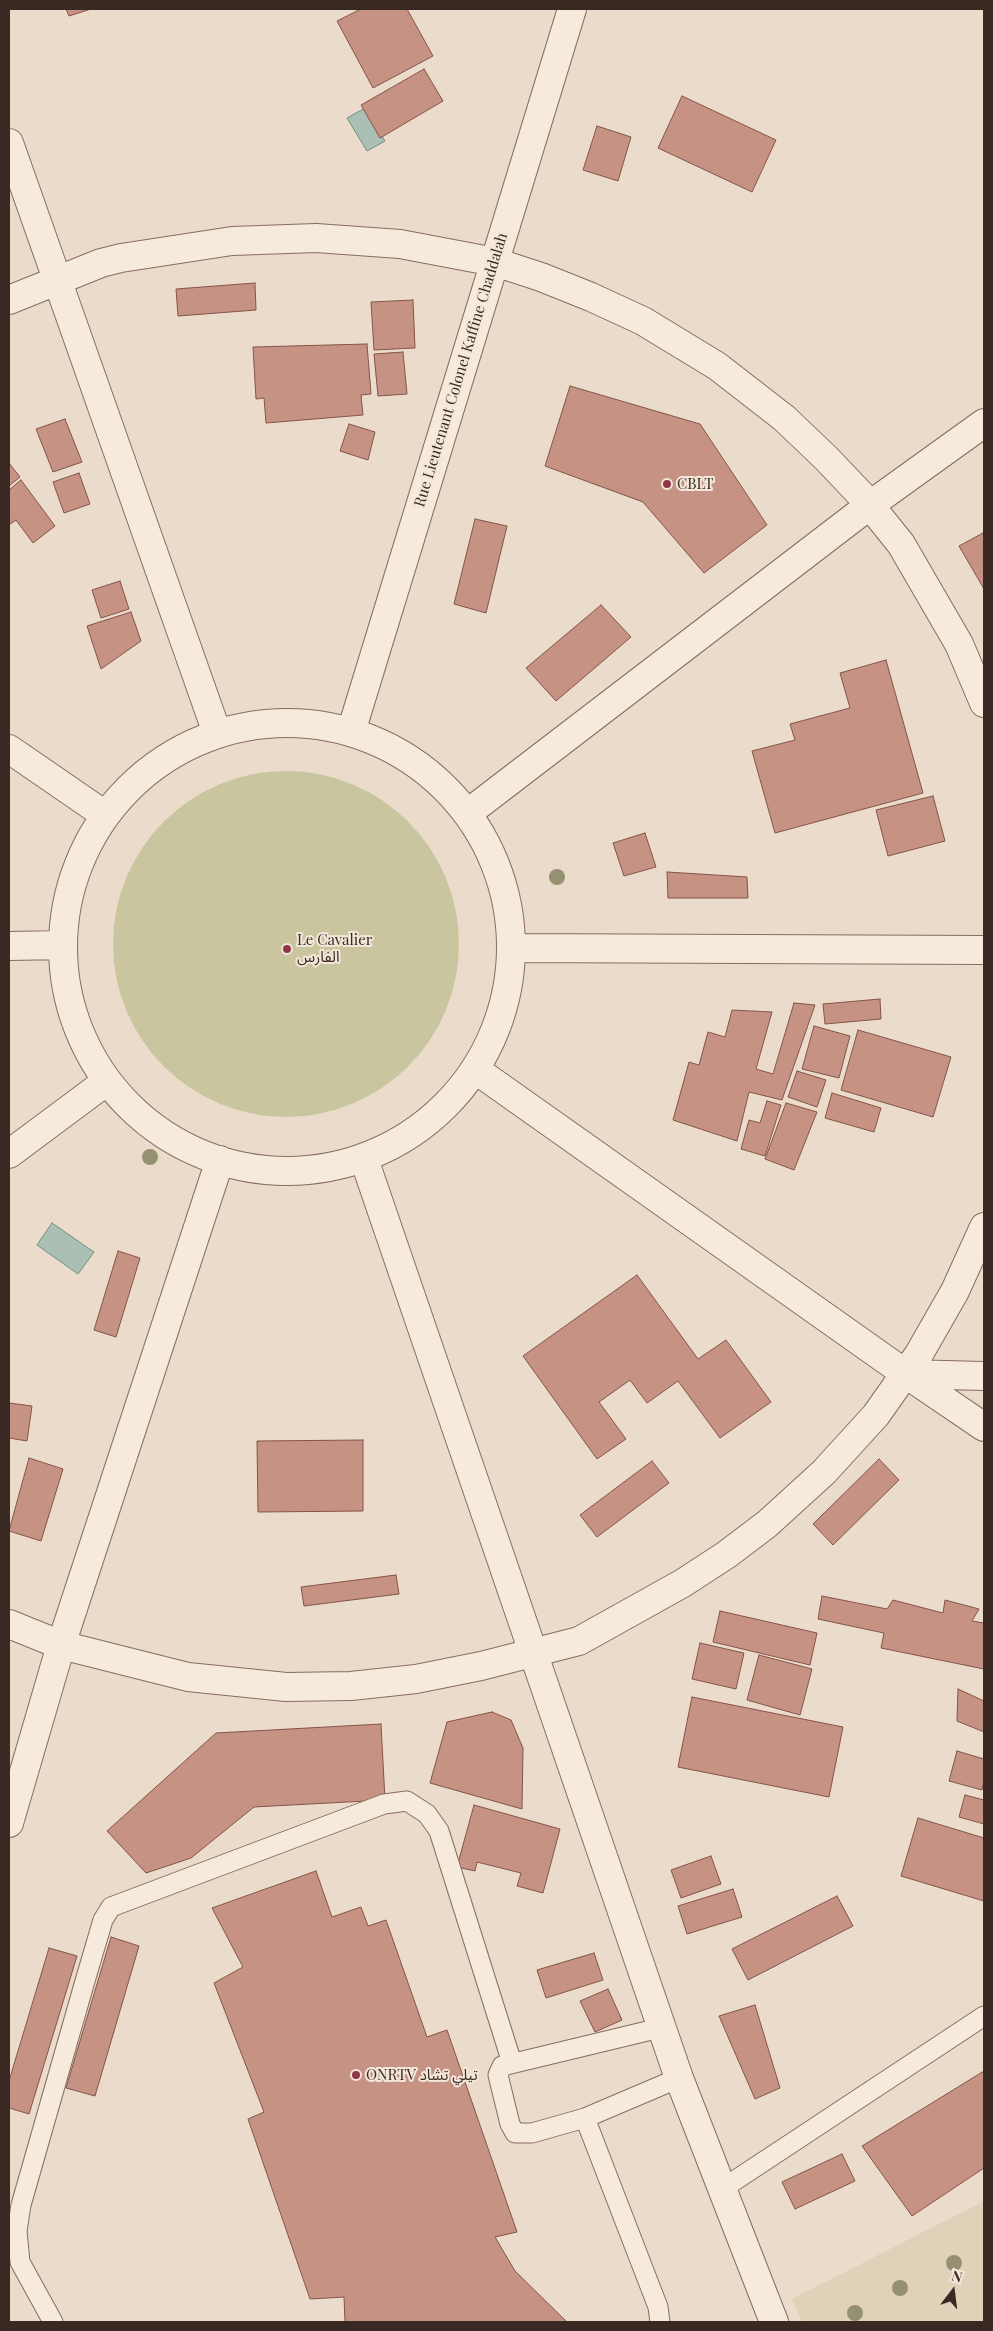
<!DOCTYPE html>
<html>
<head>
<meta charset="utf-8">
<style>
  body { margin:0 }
  #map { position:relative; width:993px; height:2331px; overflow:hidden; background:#ebdbcb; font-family:"Playfair Display",serif }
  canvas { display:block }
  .frame { position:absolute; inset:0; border:10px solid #392922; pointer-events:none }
  .north { position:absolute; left:928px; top:2266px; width:50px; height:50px; -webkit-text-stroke:4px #f3e7da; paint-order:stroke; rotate:15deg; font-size:14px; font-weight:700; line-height:20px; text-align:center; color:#392922 }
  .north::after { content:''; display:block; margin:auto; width:18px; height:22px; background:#392922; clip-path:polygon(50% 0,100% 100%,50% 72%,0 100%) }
</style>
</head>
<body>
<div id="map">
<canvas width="993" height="2331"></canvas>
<div class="frame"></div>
<div class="north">N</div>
</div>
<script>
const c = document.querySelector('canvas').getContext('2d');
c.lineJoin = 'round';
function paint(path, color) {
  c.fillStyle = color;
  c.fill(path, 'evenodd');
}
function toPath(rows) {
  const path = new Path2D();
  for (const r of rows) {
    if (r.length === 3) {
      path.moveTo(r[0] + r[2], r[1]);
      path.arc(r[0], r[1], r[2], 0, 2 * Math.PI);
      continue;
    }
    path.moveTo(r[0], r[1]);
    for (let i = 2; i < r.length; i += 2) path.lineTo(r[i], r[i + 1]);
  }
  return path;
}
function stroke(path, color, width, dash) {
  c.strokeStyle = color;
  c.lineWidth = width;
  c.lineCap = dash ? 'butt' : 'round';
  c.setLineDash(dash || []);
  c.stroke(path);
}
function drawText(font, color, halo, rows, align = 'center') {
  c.font = font + ' "Playfair Display","Noto Sans Arabic",serif';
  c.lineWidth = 4;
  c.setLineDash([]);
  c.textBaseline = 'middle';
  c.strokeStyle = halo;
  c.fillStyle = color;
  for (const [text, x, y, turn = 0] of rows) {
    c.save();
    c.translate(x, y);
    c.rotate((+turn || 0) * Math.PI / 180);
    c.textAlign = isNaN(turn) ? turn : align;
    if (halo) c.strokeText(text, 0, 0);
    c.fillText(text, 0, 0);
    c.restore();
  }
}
paint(toPath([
  [984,2201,984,2322,802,2322,792,2299]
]), '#e0d2b9');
paint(toPath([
  [286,944,173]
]), '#c9c59f');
const water = toPath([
  [365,108,385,141,367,151,347,118,365,108],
  [52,1223,94,1252,78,1274,37,1245,52,1223]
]);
paint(water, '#abc0b5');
stroke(water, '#728e81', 1);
const building = toPath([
  [66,9,91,9,69,16,66,9],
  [361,9,407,9,433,56,373,88,337,21,361,9],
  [424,69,443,101,380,138,361,105,424,69],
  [682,96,776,140,752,192,658,148,682,96],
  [597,126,631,137,618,181,583,170,597,126],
  [255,283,256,310,178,316,176,289,255,283],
  [413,300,415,348,374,350,371,302,413,300],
  [367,344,371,394,361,395,363,415,266,423,264,398,256,399,253,347,367,344],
  [403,352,407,394,378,396,374,354,403,352],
  [570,386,700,424,767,525,704,573,643,502,545,466,570,386],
  [65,419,82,462,53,472,36,429,65,419],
  [349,424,375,432,368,460,340,451,349,424],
  [9,463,20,477,9,486,9,463],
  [79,473,90,504,64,513,53,482,79,473],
  [21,480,55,526,33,543,16,520,9,525,9,490,21,480],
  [475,519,507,526,486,613,454,604,475,519],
  [983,533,984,536,984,589,959,546,983,533],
  [120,581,129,609,101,618,92,590,120,581],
  [601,605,631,637,556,701,526,668,601,605],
  [131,612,141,641,101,669,87,626,131,612],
  [886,660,923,793,775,833,752,751,795,740,790,724,850,708,840,673,886,660],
  [933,796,945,841,888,856,876,810,933,796],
  [645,833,656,867,624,876,613,843,645,833],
  [667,872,747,877,748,898,668,898,667,872],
  [880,999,881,1019,825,1024,823,1004,880,999],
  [794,1003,815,1005,782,1100,749,1092,737,1141,673,1120,689,1062,699,1065,708,1032,725,1037,732,1010,772,1012,756,1069,773,1074,794,1003],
  [814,1026,850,1036,839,1078,802,1069,814,1026],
  [858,1030,951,1057,933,1117,841,1090,858,1030],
  [797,1071,826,1080,817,1107,788,1097,797,1071],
  [832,1093,881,1108,874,1132,825,1118,832,1093],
  [767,1101,781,1105,765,1156,741,1149,749,1120,760,1123,767,1101],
  [786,1103,817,1112,794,1170,765,1159,786,1103],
  [118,1251,140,1258,116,1337,94,1330,118,1251],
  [637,1275,698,1359,726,1340,771,1402,720,1438,678,1381,647,1403,630,1380,599,1402,626,1439,597,1459,523,1356,637,1275],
  [9,1403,32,1406,27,1441,9,1438,9,1403],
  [363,1440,363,1511,258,1512,257,1441,363,1440],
  [29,1458,63,1469,41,1541,9,1531,29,1458],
  [879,1459,899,1480,833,1545,813,1524,879,1459],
  [652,1461,669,1483,597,1537,580,1515,652,1461],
  [396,1575,399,1594,304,1606,301,1587,396,1575],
  [822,1596,887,1609,893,1600,943,1613,945,1600,979,1609,972,1621,984,1623,984,1669,881,1648,884,1633,818,1619,822,1596],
  [720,1611,817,1633,810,1665,713,1642,720,1611],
  [700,1643,744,1653,736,1689,692,1679,700,1643],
  [759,1655,812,1669,800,1715,747,1700,759,1655],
  [958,1689,984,1701,984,1732,957,1721,958,1689],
  [692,1697,843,1727,829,1797,678,1767,692,1697],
  [492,1712,511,1720,523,1748,522,1809,430,1783,447,1722,492,1712],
  [381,1724,385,1800,254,1807,191,1858,146,1873,107,1831,216,1733,381,1724],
  [957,1751,984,1759,984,1781,982,1790,949,1781,957,1751],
  [965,1795,984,1800,984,1824,959,1817,965,1795],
  [474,1805,560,1829,543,1893,517,1886,521,1873,477,1862,475,1871,457,1867,474,1805],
  [918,1818,984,1838,984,1901,901,1876,918,1818],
  [711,1856,721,1884,681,1898,671,1870,711,1856],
  [316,1871,332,1917,361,1907,368,1926,386,1920,427,2037,447,2030,517,2232,495,2237,515,2271,567,2322,345,2322,344,2297,310,2299,248,2119,264,2112,214,1983,243,1967,212,1908,316,1871],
  [733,1889,742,1917,687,1934,678,1906,733,1889],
  [837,1896,853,1926,748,1980,732,1949,837,1896],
  [111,1937,139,1946,95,2096,66,2088,111,1937],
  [49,1948,77,1956,29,2114,9,2108,9,2081,49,1948],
  [594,1953,603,1980,546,1998,537,1970,594,1953],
  [608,1989,622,2020,595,2032,580,2001,608,1989],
  [755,2005,780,2088,755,2099,719,2016,755,2005],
  [984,2071,984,2168,912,2216,862,2146,984,2071],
  [842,2154,855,2181,795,2209,782,2182,842,2154]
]);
paint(building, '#c69284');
stroke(building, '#835448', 1);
const lane = toPath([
  [664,2027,502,2066,498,2075,510,2124,515,2133,532,2133,585,2118,679,2078],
  [585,2118,658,2307,660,2322],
  [722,2189,984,2016],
  [53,2322,20,2262,17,2231,21,2205,85,1981,103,1920,111,1907,384,1804,407,1801,427,1814,439,1831,512,2063]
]);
const street = toPath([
  [9,143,217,733],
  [9,300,101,263,121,258,232,241,316,238,400,244,495,262,541,277,591,297,643,321,717,366,784,418,826,458,864,498,901,544,959,644,984,703],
  [287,947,224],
  [351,732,572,9],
  [9,749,105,815],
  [468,813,870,505,984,423],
  [9,946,63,945],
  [512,948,984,950],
  [476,1070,906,1374,984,1427],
  [9,1154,107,1081],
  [364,1159,679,2078,774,2322],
  [906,1374,984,1376],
  [9,1624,61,1645,188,1677,286,1687,351,1686,416,1679,481,1666,579,1641,683,1583,726,1555,767,1524,824,1472,876,1415,919,1354,955,1291,984,1227],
  [9,1823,61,1645,220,1160]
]);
stroke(lane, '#866d60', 21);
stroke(street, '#866d60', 30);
stroke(lane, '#f6eadd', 19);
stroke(street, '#f6eadd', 28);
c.fillStyle = '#969073';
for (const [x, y] of [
  [557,877],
  [150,1157],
  [954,2263],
  [900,2288],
  [855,2313]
]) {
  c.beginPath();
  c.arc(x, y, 8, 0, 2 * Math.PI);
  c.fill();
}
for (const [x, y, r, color] of [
  [667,484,5,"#903649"],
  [287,949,5,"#903649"],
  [356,2075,5,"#903649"]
]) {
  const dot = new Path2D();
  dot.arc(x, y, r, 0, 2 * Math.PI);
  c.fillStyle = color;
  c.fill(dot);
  stroke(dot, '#f3e7da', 2);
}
drawText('15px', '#392922', '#f3e7da', [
  ["Rue Lieutenant Colonel Kaffine Chaddalah",461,370,-73]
]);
drawText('15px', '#392922', '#f3e7da', [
  ["CBLT",677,484],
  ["Le Cavalier",297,940],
  ["الفارس",297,957],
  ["ONRTV تيلي تشاد",366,2075]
], 'left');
</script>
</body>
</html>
